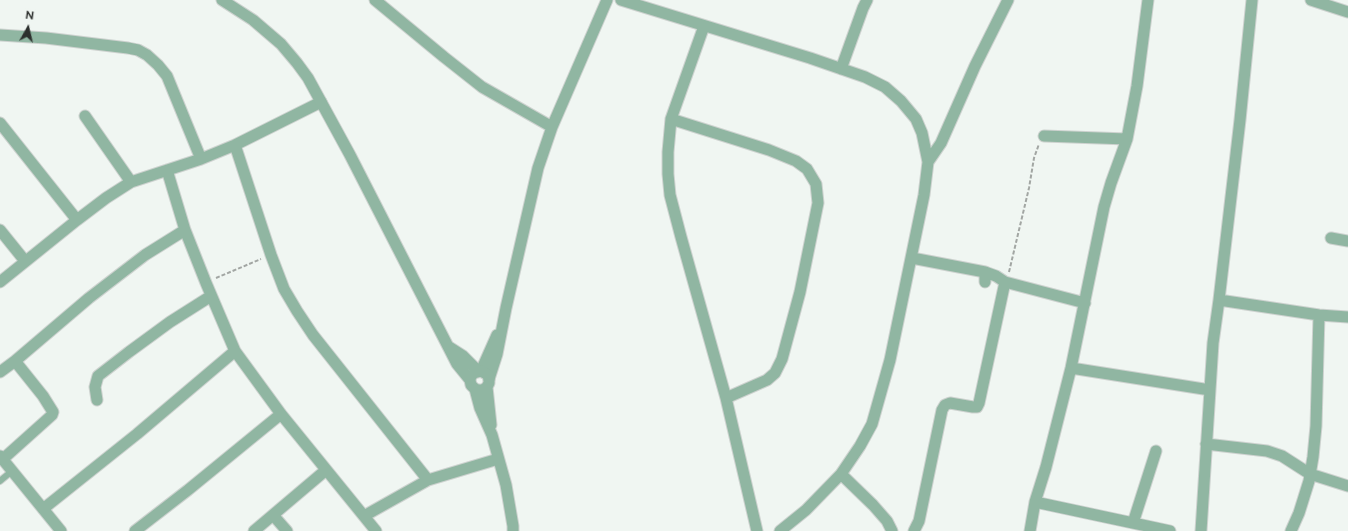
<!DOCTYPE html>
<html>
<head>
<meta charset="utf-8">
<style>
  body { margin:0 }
  #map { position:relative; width:1348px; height:531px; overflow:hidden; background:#f0f6f2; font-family:Raleway,sans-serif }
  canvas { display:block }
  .north { position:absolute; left:8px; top:8px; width:40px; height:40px; -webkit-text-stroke:3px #f0f6f2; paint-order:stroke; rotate:8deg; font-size:11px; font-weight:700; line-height:16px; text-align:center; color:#2c2f2d }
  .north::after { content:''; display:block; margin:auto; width:14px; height:18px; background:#2c2f2d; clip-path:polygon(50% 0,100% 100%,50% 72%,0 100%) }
</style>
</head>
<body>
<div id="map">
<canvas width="1348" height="531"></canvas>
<div class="north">N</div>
</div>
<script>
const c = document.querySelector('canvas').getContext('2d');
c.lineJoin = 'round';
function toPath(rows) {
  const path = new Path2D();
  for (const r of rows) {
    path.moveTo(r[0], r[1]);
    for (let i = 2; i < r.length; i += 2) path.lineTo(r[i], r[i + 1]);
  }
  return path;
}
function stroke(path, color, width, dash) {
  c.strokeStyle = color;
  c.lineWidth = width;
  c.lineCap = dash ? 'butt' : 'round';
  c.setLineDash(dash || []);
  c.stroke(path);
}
const service = toPath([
  [0,481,12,471]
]);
const minor = toPath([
  [375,0,444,57,482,87,552,127],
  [621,0,810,58,865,77,885,87,901,101,916,119,922,133,928,162,924,195,890,360,872,424,860,446,841,474,806,510,780,531],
  [1252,0,1240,120,1219,300,1319,315,1348,317],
  [704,26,671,119,668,152,668,174,670,195,681,237,726,398,757,531],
  [0,35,46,38,128,48,138,50,147,55,158,65,167,76,201,159],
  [841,69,863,8,867,0],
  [85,116,131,182],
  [671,119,769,150,796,161,807,169,816,184,818,203,800,292,782,359,775,373,767,380,726,398],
  [0,123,77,220],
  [1044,136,1127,139],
  [235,145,271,255,284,289,297,311,313,335,428,480],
  [928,162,941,143,975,66,1008,0],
  [167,170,185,230,206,283,235,351,281,414,376,531],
  [0,230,25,261],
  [1331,238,1348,241],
  [912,258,985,272,985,282],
  [985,272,996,276,1005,282],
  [0,282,77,220,106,198,131,182,201,159,235,145,321,102],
  [1071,368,1210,390],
  [481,371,497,335],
  [0,372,15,361,89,298,145,255,185,230],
  [489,379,497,354,506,308,538,168,552,127,607,0],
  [97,400,95,387,98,376,129,352,170,322,211,296],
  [1206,444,1267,451,1282,456,1310,474,1348,486],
  [0,456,61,531],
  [3,459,52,415,53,412,43,396,15,361],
  [841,474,873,505,887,521,892,531],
  [1035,502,1133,523,1156,451],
  [43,509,137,434,235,351],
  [273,515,287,531],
  [364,516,428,480,498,459],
  [1133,523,1170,531],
  [135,531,188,490,281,414],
  [254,531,326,470],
  [914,531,919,521,942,410,945,405,950,403,973,407,977,407,979,403,1005,282,1085,303],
  [1030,531,1035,502,1046,467,1071,368,1104,207,1111,183,1127,139,1137,86,1148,0],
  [1201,531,1213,343,1219,300],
  [1291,531,1299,513,1309,481,1313,457,1316,426,1319,315]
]);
const tertiary = toPath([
  [222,0,253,20,281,44,297,63,308,78,350,155,457,364,470,380,471,385,475,389,479,390,483,390,487,387,489,383,489,379,488,375,481,371,474,373,471,376,470,380],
  [1311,0,1348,12],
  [449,347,463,356,478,371],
  [487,387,491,425],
  [475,389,480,408,492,435,506,485,513,526,513,531]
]);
stroke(service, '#cdd2cf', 8);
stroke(minor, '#cdd2cf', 13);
stroke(tertiary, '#cdd2cf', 13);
stroke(toPath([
  [1009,272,1029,188,1034,158,1039,144],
  [216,278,261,259]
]), '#a2a6a3', 2, [4, 2]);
stroke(service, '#90b6a2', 6);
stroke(minor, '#90b6a2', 11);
stroke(tertiary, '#90b6a2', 11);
</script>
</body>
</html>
